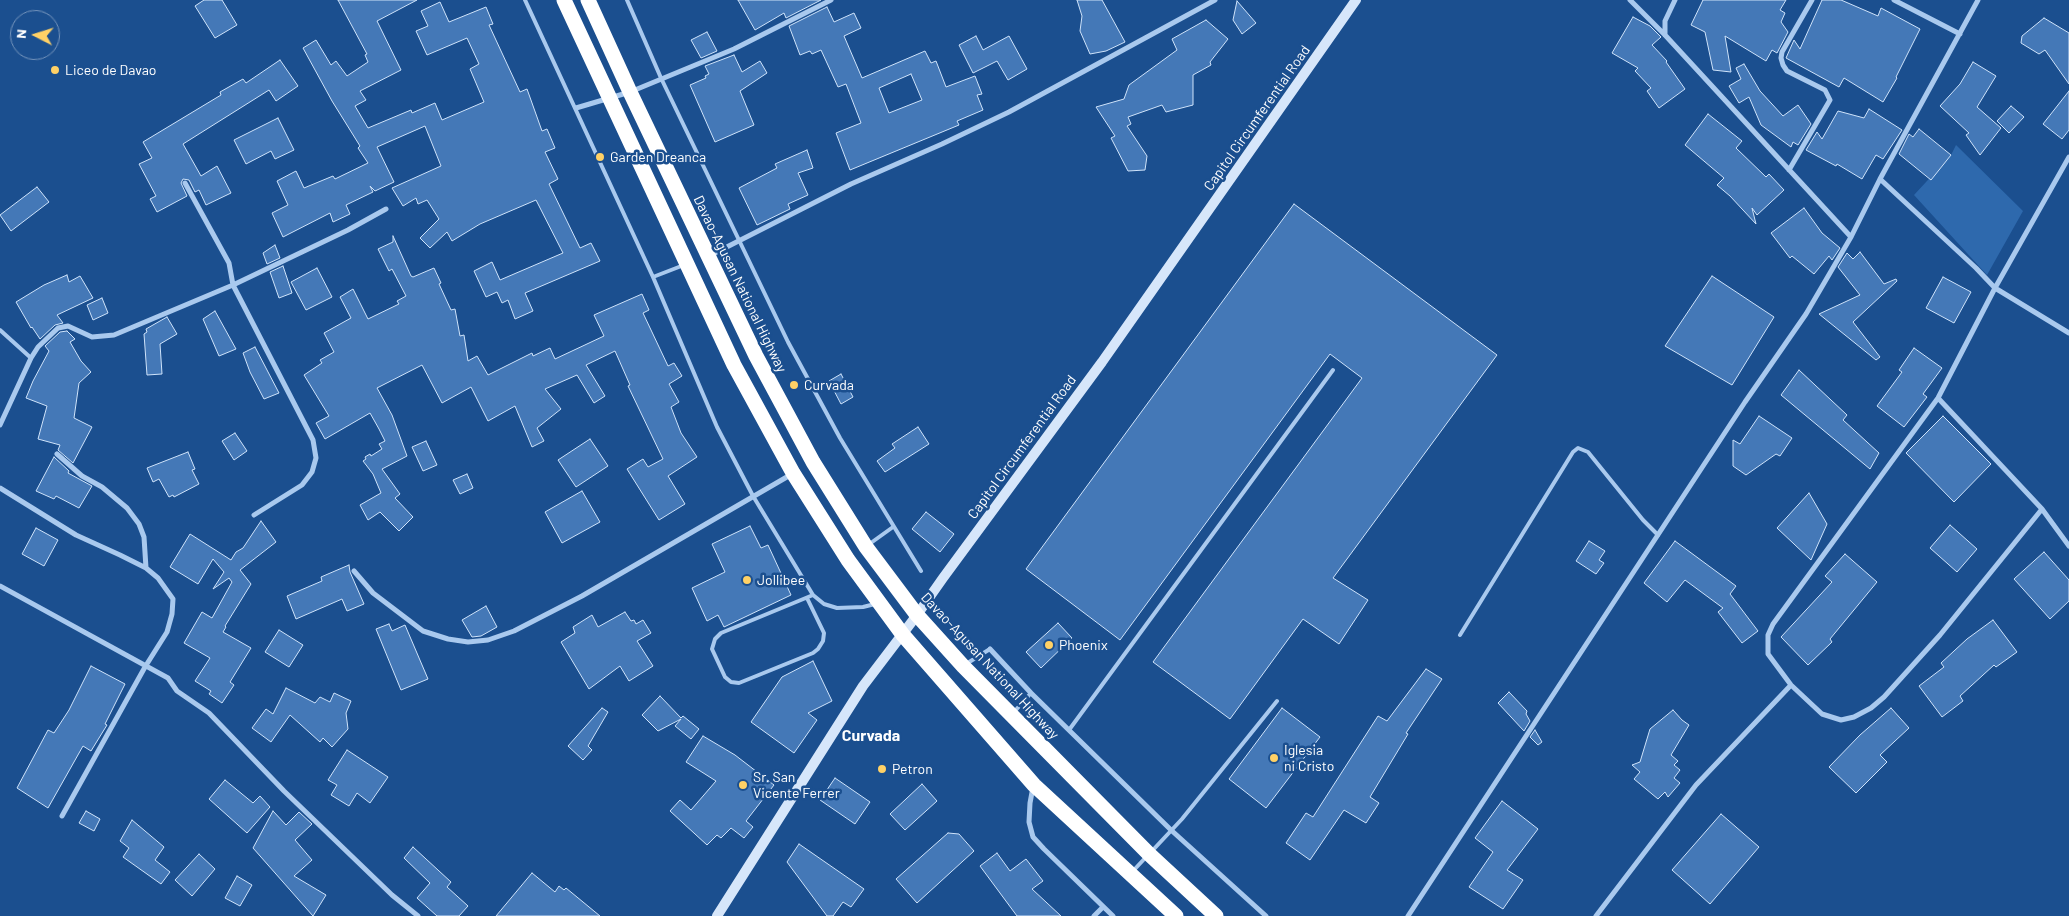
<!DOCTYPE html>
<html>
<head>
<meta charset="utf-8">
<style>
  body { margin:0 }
  #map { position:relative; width:2069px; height:916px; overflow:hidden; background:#1b4f8f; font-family:Barlow,sans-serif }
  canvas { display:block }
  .north { position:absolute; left:10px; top:10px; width:50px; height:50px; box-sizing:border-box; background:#1b4f8f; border:1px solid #7695bc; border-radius:50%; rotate:275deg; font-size:14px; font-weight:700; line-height:20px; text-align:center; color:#fff }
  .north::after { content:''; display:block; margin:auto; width:18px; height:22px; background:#ffd166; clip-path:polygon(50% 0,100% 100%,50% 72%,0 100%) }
</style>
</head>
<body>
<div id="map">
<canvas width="2069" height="916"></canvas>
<div class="north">N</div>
</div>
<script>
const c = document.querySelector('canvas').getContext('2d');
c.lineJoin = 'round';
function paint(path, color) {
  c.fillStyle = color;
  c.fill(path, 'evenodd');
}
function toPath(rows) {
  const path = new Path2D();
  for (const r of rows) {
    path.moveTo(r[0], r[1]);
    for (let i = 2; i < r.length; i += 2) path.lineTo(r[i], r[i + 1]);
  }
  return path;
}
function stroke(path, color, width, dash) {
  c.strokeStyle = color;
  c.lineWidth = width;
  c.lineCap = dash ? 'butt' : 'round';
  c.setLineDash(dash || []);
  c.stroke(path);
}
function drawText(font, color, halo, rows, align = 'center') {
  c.font = font + ' Barlow,sans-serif';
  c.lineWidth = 5;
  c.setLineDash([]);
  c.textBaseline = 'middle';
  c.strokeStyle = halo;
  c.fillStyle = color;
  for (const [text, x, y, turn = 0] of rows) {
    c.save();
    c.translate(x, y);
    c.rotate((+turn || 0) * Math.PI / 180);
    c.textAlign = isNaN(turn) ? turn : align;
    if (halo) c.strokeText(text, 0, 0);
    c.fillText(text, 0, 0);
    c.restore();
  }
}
paint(toPath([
  [1956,145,2023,211,1987,275,1914,195,1951,155]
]), '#2e69ad');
const building = toPath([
  [204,0,222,0,237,25,215,38,195,6,204,0],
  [338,0,417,0,377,21,401,70,360,91,366,100,355,106,368,128,411,110,412,113,435,103,442,120,484,102,470,69,479,64,467,38,427,55,416,31,428,26,421,11,440,2,449,22,486,7,493,24,489,25,520,92,527,89,542,131,547,129,555,148,545,152,558,179,549,184,580,248,591,243,600,261,525,293,533,311,515,319,508,300,502,303,497,292,486,297,474,271,492,262,500,280,563,253,536,200,480,224,452,241,447,232,430,248,420,238,439,219,427,200,418,204,416,198,403,206,392,188,441,166,425,126,377,147,394,182,375,191,370,186,373,192,346,205,350,214,333,222,330,213,283,237,272,213,288,205,277,181,296,171,304,188,333,176,335,179,368,163,358,148,360,146,332,101,303,48,316,40,331,65,336,61,347,76,368,62,365,55,367,54,338,0],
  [738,0,821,0,786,18,784,13,755,30,738,0],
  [1077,0,1102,0,1125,42,1106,51,1090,54,1080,31,1082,16,1077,0],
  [1703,0,1786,0,1780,10,1785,13,1781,22,1788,32,1777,53,1772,50,1766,61,1725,36,1731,72,1713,70,1705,32,1691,25,1703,0],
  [1822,0,1841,0,1878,16,1881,8,1920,29,1896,77,1897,78,1883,102,1844,78,1839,87,1786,58,1794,40,1800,49,1822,0],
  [1237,1,1256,23,1242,34,1233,20,1237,1],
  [827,7,834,22,854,13,861,28,844,36,862,78,925,51,931,63,936,61,946,87,975,76,982,94,977,95,983,110,957,121,959,125,850,170,836,133,861,123,846,84,838,87,821,50,812,54,810,51,800,55,789,26,827,7],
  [911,74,922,100,889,113,879,88,911,74],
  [1633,17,1650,26,1661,37,1652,45,1667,61,1666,62,1685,89,1659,108,1647,91,1651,88,1635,71,1638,68,1612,53,1633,17],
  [2044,18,2069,33,2069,84,2045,50,2039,54,2021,43,2022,36,2044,18],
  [1206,20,1228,39,1210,62,1211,65,1193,75,1193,105,1166,112,1162,105,1128,117,1131,124,1127,126,1147,156,1145,170,1128,171,1111,138,1115,136,1096,107,1124,99,1129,85,1177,50,1172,39,1206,20],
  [707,32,717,51,701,58,691,40,707,32],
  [976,36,983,50,1009,36,1027,69,1008,80,997,61,973,73,959,45,976,36],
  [734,55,742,72,760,61,767,73,740,91,754,125,715,142,690,85,706,78,705,76,709,74,705,66,734,55],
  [280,60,298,86,276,101,269,90,183,144,201,176,217,166,231,193,206,205,199,190,195,192,189,180,183,179,181,183,187,196,157,212,150,199,156,196,139,164,152,158,143,142,221,95,220,92,243,79,246,83,280,60],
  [1973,62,1996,76,1977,107,2001,128,1980,155,1966,135,1969,133,1940,106,1960,84,1973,62],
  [1744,64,1760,91,1783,116,1798,105,1811,124,1798,145,1793,142,1791,147,1761,125,1749,97,1739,103,1729,86,1741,79,1736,68,1744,64],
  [2069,91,2069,130,2062,139,2043,124,2069,91],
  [2011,106,2024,117,2009,133,1997,121,2011,106],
  [1869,109,1902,130,1883,159,1876,155,1862,179,1837,164,1836,166,1806,150,1817,132,1822,139,1838,111,1864,118,1869,109],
  [1708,114,1742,141,1736,148,1766,177,1769,174,1784,190,1757,215,1752,208,1756,224,1730,196,1717,185,1724,178,1685,145,1708,114],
  [278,118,294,150,275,159,271,151,246,164,234,140,278,118],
  [1919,129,1951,155,1931,180,1899,154,1909,134,1913,137,1919,129],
  [807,150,813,168,798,173,808,195,788,204,790,209,757,225,739,188,777,168,775,164,807,150],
  [37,187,49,202,11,231,0,215,37,187],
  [1294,204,1497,355,1333,578,1368,600,1339,644,1303,619,1230,719,1153,662,1362,378,1330,354,1120,640,1026,569,1294,204],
  [1804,208,1822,233,1840,248,1832,260,1829,256,1814,274,1792,256,1790,258,1771,233,1804,208],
  [393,236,411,276,413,277,434,268,441,283,439,284,451,310,455,309,460,336,464,335,468,361,477,356,488,375,532,353,533,356,550,348,555,359,604,336,594,315,642,294,649,310,643,313,668,366,674,363,682,376,669,384,679,402,671,407,681,433,697,457,668,476,685,504,659,520,627,469,643,459,648,467,663,459,628,386,630,385,615,351,586,365,605,396,594,403,577,375,545,389,561,409,537,428,544,441,532,447,515,406,488,421,471,387,442,403,422,365,377,388,392,415,407,456,382,469,400,494,395,498,413,517,399,531,380,512,368,520,360,505,381,493,373,474,363,461,366,459,365,457,370,454,371,456,382,449,379,444,385,441,379,429,370,413,325,439,316,423,329,416,304,375,322,363,320,360,334,352,324,333,351,318,340,297,353,289,368,319,399,304,397,301,406,296,392,269,389,271,378,249,393,242,393,236],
  [275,245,280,258,267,264,263,253,275,245],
  [1860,252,1884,284,1896,279,1897,281,1853,322,1880,357,1876,360,1819,314,1860,295,1838,267,1847,253,1853,259,1860,252],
  [283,266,292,293,279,298,270,272,283,266],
  [317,268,332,297,306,310,291,282,317,268],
  [67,275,69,282,80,276,93,298,57,315,63,323,55,325,40,339,32,327,31,328,16,302,44,285,67,275],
  [1712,276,1774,317,1732,385,1665,346,1712,276],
  [1943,277,1971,292,1954,323,1926,308,1943,277],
  [102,298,108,313,93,320,87,305,102,298],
  [215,311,236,349,219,356,203,319,215,311],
  [167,317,177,334,160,344,162,374,147,375,144,334,147,332,146,329,167,317],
  [67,331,75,339,70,342,81,361,91,372,79,383,74,418,92,427,73,463,58,450,60,445,38,439,47,406,26,398,33,381,49,351,45,346,60,332,67,331],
  [255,347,279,393,264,399,250,372,243,353,255,347],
  [1914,348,1942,368,1923,394,1927,397,1904,427,1877,406,1902,372,1899,370,1914,348],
  [1799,370,1847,415,1843,420,1879,453,1870,469,1781,395,1799,370],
  [841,374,853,397,841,404,829,381,841,374],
  [1759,416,1792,438,1780,456,1776,454,1746,475,1733,466,1733,440,1740,444,1759,416],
  [1943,416,1991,464,1954,502,1906,453,1943,416],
  [918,427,929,444,885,472,877,461,895,448,892,444,918,427],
  [235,433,247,451,234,460,222,441,235,433],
  [590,439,608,466,576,487,558,460,590,439],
  [426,441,437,465,423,471,412,447,426,441],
  [188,452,195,469,192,470,199,484,174,497,173,495,169,497,159,479,153,482,147,468,188,452],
  [54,457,69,471,68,473,92,486,79,508,56,496,54,499,36,491,54,457],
  [467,474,473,488,460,494,453,480,467,474],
  [582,491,600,522,562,543,545,512,582,491],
  [1809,493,1827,524,1811,560,1777,528,1809,493],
  [926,512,954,534,940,552,912,529,926,512],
  [261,521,276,542,240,570,251,584,225,626,226,627,223,632,251,648,230,682,234,685,222,703,209,694,211,691,195,681,210,658,184,643,202,612,212,618,232,582,229,578,213,589,224,572,213,559,198,584,170,567,190,534,231,560,236,552,243,548,261,521],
  [1950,525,1977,549,1957,572,1930,548,1950,525],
  [750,526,761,548,768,545,791,595,724,627,718,615,707,621,692,588,725,572,712,544,750,526],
  [36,528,58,540,44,566,22,554,36,528],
  [1589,541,1605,551,1599,560,1604,563,1596,574,1576,561,1589,541],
  [1675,541,1736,586,1730,594,1758,631,1742,643,1718,612,1723,608,1685,580,1667,602,1644,583,1675,541],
  [2044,552,2069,580,2069,601,2050,619,2014,579,2044,552],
  [1845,554,1877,582,1830,639,1832,642,1808,665,1781,637,1832,582,1825,576,1845,554],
  [349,565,350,572,364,604,347,611,342,599,296,619,287,596,322,581,321,577,349,565],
  [486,606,497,627,481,636,472,637,462,620,486,606],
  [625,612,631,621,634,620,636,624,643,620,651,633,637,641,653,666,629,681,620,666,589,689,561,642,575,633,573,627,592,615,598,627,625,612],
  [1993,620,2017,652,1996,667,1994,665,1960,696,1963,701,1942,717,1919,686,1944,667,1941,663,1967,639,1993,620],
  [1058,623,1072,638,1041,668,1026,652,1058,623],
  [389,624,392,631,405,625,428,679,401,690,376,629,389,624],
  [279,630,303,645,289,667,265,652,279,630],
  [813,661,832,701,808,713,817,720,794,753,751,722,782,677,813,661],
  [91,666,125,684,105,724,107,725,91,751,83,746,48,808,17,788,48,730,54,733,69,710,91,666],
  [1426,669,1442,679,1406,733,1408,734,1370,797,1379,803,1366,823,1344,810,1310,860,1286,843,1306,813,1313,817,1378,716,1387,721,1426,669],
  [286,688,315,703,320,697,330,702,334,693,351,701,346,713,348,729,332,747,323,738,320,742,290,715,271,742,252,728,266,709,273,714,286,688],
  [1509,692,1527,711,1526,714,1530,721,1524,731,1498,703,1509,692],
  [660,696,681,718,683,716,699,729,691,739,675,726,681,719,658,731,642,715,660,696],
  [602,708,608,712,588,746,592,750,583,760,568,746,602,708],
  [1282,708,1320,737,1266,808,1229,779,1282,708],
  [1891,708,1909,728,1880,755,1887,762,1856,793,1829,767,1860,735,1891,708],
  [1673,710,1682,720,1689,725,1671,755,1678,761,1674,765,1680,770,1674,778,1680,783,1668,797,1665,792,1658,799,1634,779,1640,772,1632,765,1640,762,1650,729,1673,710],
  [1535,730,1542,742,1538,745,1530,737,1535,730],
  [703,736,735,755,774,785,746,821,753,827,744,838,731,828,721,838,717,835,707,845,670,811,680,800,691,810,716,781,686,762,703,736],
  [347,750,388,777,370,803,357,793,349,806,331,795,337,785,328,780,347,750],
  [835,778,870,802,855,824,820,800,835,778],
  [225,780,253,803,260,796,270,807,247,833,209,799,225,780],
  [922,784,937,801,905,830,890,814,922,784],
  [1502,801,1538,829,1507,870,1523,880,1503,909,1469,887,1493,852,1475,838,1502,801],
  [86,811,100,819,94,831,79,823,86,811],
  [273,811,286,825,299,812,312,824,295,840,312,860,294,876,326,895,313,916,253,848,273,811],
  [1721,814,1759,847,1710,904,1672,870,1721,814],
  [132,820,164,847,155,860,170,872,161,884,123,857,129,848,120,841,132,820],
  [948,833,959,834,974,851,917,903,896,879,948,833],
  [799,844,864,889,851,907,843,902,833,916,827,916,787,862,799,844],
  [413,847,451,882,447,887,468,906,459,916,437,916,417,898,430,883,404,858,413,847],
  [997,853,1010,871,1026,859,1043,881,1032,889,1061,916,1017,916,980,866,997,853],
  [199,854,215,869,192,896,175,880,199,854],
  [532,873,555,892,559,886,564,890,566,888,600,916,496,916,532,873],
  [237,876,252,885,240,906,225,898,237,876]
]);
paint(building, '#4478b7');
stroke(building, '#cfe3fa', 1);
stroke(toPath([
  [525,0,653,277,717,427,753,496,813,595,824,604,837,608,863,607,875,604],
  [627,0,661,78,788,342,840,438,921,571],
  [653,277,684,265],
  [0,330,31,358],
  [868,545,893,527],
  [807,598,824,633,823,641,818,649,813,653,739,683,731,682,725,677,712,649,715,639,721,633,813,595],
  [1460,635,1573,452,1578,448,1588,452,1643,520,1658,535],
  [966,664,990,649],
  [1014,712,1031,693],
  [1069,730,1333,370],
  [1152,851,1182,819,1277,701],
  [1133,871,1147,856]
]), '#a9c9ee', 4);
stroke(toPath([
  [1630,0,1665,35,1851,237],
  [1894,0,1960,34],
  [1665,35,1665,21,1675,0],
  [576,108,630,92,734,49,831,0],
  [2069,157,1995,288,2069,333],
  [1789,170,1830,100,1825,90,1787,71,1783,65,1781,58,1782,52,1812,0],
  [1880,179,1976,268,1995,288,1938,398,1773,624,1768,635,1768,654,1791,685,1822,714,1841,720,1854,717,1871,708,1884,697,1940,635,2042,509],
  [185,183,229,263,233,285,313,440,316,458,312,472,302,485,254,515],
  [711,255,851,184,942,144,1009,112,1215,0],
  [1938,398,2042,509,2069,546],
  [0,425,31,358,38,347,58,328,68,326,92,337,114,335,233,285,348,230,386,209],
  [57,454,82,476,102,487,127,508,139,524,144,537,146,568],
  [0,488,76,535,120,555,146,568,158,578,173,599,172,614,167,632,145,667,62,816],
  [354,571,373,593,423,631,448,639,468,642,488,640,514,631,582,596,792,474],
  [0,586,168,678,177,691,209,713,284,791,392,895,418,916],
  [990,649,1031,693,1171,830,1266,916],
  [1033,787,1030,803,1029,822,1033,837,1044,849,1113,916],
  [1094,916,1103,907],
  [1408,916,1745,402,1806,314,1851,237,1880,179,1978,0],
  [1596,916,1696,785,1791,685]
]), '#a9c9ee', 5);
stroke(toPath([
  [717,916,863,686,917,615,943,578,1102,362,1356,0]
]), '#d6e6fa', 10);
stroke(toPath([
  [564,0,734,365,793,473,848,560,903,635,1034,785,1176,916],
  [588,0,630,92,756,356,813,462,866,547,917,615,963,666,1149,854,1216,916]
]), '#fff', 15);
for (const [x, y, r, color] of [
  [55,70,5,"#ffd166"],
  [600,157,5,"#ffd166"],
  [794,385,5,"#ffd166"],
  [747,580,5,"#ffd166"],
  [1049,645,5,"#ffd166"],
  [1274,758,5,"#ffd166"],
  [882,769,5,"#ffd166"],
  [743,785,5,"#ffd166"]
]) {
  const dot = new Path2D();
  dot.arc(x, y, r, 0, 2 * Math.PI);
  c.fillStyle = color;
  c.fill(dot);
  stroke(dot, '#1b4f8f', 2);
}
drawText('14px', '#fff', '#1b4f8f', [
  ["Liceo de Davao",65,70],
  ["Garden Dreanca",610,157],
  ["Curvada",804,385],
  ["Jollibee",757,580],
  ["Phoenix",1059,645],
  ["Iglesia",1284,750],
  ["ni Cristo",1284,766],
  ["Petron",892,769],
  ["Sr. San",753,777],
  ["Vicente Ferrer",753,793]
], 'left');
drawText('14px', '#fff', '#1b4f8f', [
  ["Capitol Circumferential Road",1257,118,-55],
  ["Davao-Agusan National Highway",740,284,64],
  ["Capitol Circumferential Road",1022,447,-54],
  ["Davao-Agusan National Highway",990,666,47]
]);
drawText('bold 16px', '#fff', '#1b4f8f', [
  ["Curvada",871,736]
]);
</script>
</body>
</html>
